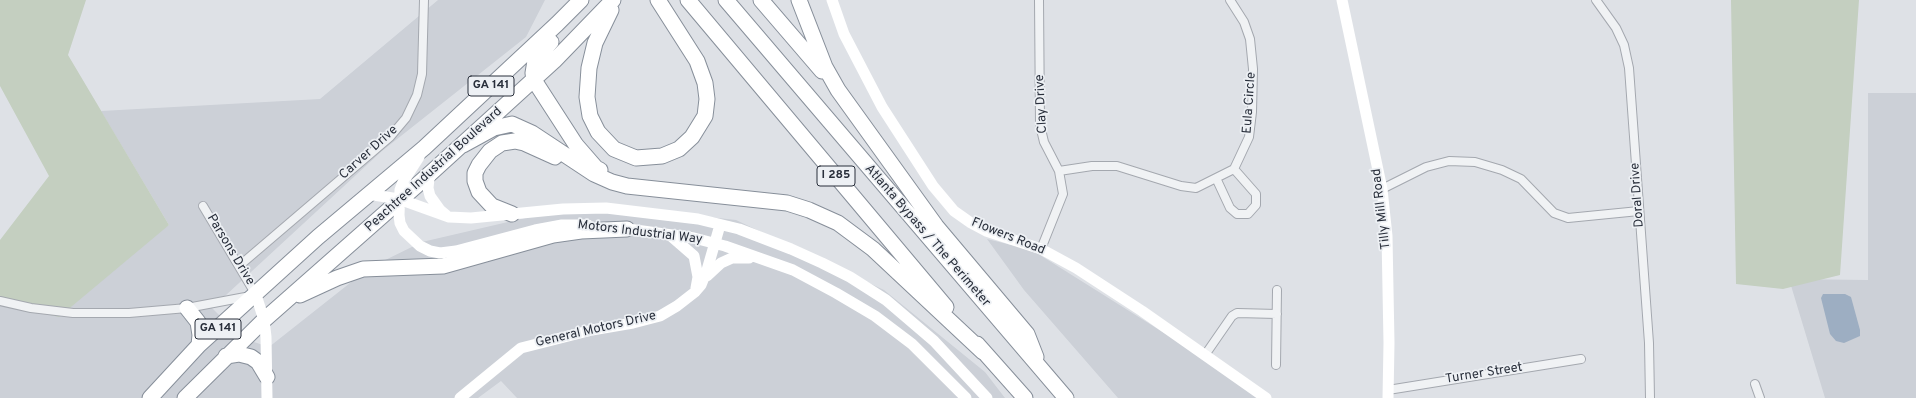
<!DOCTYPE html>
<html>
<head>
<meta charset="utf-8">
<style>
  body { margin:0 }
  canvas { display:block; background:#dee1e6 }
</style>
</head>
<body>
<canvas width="1916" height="398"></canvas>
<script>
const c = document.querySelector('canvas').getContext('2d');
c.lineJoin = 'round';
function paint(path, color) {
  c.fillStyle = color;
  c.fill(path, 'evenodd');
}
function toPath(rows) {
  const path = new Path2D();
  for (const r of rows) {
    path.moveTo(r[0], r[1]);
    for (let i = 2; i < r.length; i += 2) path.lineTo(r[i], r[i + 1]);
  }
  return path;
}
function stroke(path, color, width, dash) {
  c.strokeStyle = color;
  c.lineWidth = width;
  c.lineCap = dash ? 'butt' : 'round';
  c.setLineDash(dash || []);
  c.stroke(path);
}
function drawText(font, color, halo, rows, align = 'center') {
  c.font = font + ' Overpass,sans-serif';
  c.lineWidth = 3.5;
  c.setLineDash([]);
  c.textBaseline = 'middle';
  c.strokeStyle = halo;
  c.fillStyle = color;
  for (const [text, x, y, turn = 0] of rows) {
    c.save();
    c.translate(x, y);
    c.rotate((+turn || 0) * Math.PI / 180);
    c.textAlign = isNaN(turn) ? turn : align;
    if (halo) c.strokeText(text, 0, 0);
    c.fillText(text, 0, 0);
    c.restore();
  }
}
paint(toPath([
  [438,0,545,0,526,37,382,151,212,308,242,338,269,347,369,268,422,242,538,215,618,207,736,220,884,290,985,372,1005,398,517,398,501,381,478,398,0,398,0,304,169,225,101,111,320,99],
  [1868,93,1916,93,1916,398,1825,398,1789,279,1868,280],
  [987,239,1032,250,1247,385,1262,398,1118,398,1024,290]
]), '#ccd0d7');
paint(toPath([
  [0,0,86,0,68,55,169,225,59,317,0,304,0,240,49,176,0,86],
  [1731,0,1859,0,1840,275,1783,289,1736,284]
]), '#c4cfc0');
paint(toPath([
  [1823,294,1845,294,1851,297,1860,330,1860,336,1844,343,1836,341,1830,334,1821,298]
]), '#9daec2');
const street = toPath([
  [1039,0,1040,125,1044,142,1059,171,1063,194,1041,249],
  [1596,0,1616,28,1624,45,1629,68,1649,343,1650,398],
  [1059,171,1092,166,1117,166,1181,186,1196,188,1234,169,1249,137,1252,112,1253,69,1250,39,1244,22,1230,0],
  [1216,178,1230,208,1237,214,1248,214,1256,205,1256,194,1234,169],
  [1382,189,1426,167,1449,161,1475,162,1502,170,1521,179,1554,213,1568,218,1639,211],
  [239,266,390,137,406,118,417,95,422,74,424,0],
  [0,301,31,308,73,313,129,313,187,308,256,295,203,206],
  [1205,355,1232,316,1237,313,1277,314],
  [1276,365,1277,290],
  [1755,384,1760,398],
  [1388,390,1581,359]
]);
const highway = toPath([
  [688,0,946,307],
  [726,0,1066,398],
  [761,0,822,71],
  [799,0,825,67,838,90,936,226,1027,334,1036,357],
  [611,10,595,43,589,68,587,97,590,116,598,132,614,149,636,158,662,156,679,149,692,137,705,116,707,99,705,83,697,61,658,0],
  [551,42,535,61,533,73,534,80,576,145,596,168,600,170],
  [463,145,494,128,512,124,532,133,594,174,612,182,627,186,787,203,809,210,838,223,873,249,983,352],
  [512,214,492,206,479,192,475,181,475,173,479,165,490,151,502,143,515,141,524,143,555,157],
  [300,295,337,278,363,269,443,266,553,235,581,231,627,229],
  [187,308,198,322,200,335,199,345],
  [977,344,1025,398],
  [226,356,239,354,251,357,258,362,267,377],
  [150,398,199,345,318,237,424,148,557,24,581,0],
  [185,398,264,320,433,171,554,61,613,0]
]);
stroke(street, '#a4a8af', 10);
stroke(highway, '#878f9a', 17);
stroke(street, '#f0f2f4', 8);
stroke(toPath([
  [832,0,844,34,882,107,933,186,954,211,971,223,986,231,1041,249,1076,268,1142,311,1266,398],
  [1342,0,1382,189,1387,236,1389,343,1388,398],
  [419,157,403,182,400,190,399,215,400,223,404,231,420,246,430,251,440,253,456,251,535,230,562,225,588,225],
  [433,171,429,179,428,188,430,196,440,210,446,215],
  [367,194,399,199,449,217,471,218,563,209,606,208,698,219,739,229,791,249,822,263,850,277,886,300,934,341,987,398],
  [621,228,694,238,725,246,793,270,836,293,875,316,912,344,966,398],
  [671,236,694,256,698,277,696,288],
  [707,276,721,263,732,258,749,258],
  [256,295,264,320,266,337,267,398],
  [460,398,521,348,592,330,633,323,660,316,677,306,695,292,701,285,707,270,720,225]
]), '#fff', 11);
stroke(highway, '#fff', 15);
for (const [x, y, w] of [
  [491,86,46],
  [836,176,38],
  [218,329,46]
]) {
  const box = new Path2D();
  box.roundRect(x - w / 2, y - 10, w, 20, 3);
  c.fillStyle = '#edf0f4';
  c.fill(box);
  stroke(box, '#292f3b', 1);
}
drawText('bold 12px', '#292f3b', null, [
  ["GA 141",491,86],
  ["I 285",836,176],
  ["GA 141",218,329]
]);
drawText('13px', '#292f3b', '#edf0f4', [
  ["Eula Circle",1250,103,-86],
  ["Clay Drive",1042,104,-93],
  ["Carver Drive",369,153,-42],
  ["Peachtree Industrial Boulevard",434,170,-42],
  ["Doral Drive",1638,195,-94],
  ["Tilly Mill Road",1382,209,-97],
  ["Motors Industrial Way",640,233,7],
  ["Atlanta Bypass / The Perimeter",927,236,49],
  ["Flowers Road",1008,237,22],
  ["Parsons Drive",230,250,59],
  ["General Motors Drive",596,330,-13],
  ["Turner Street",1484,374,-9]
]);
</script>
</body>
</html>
